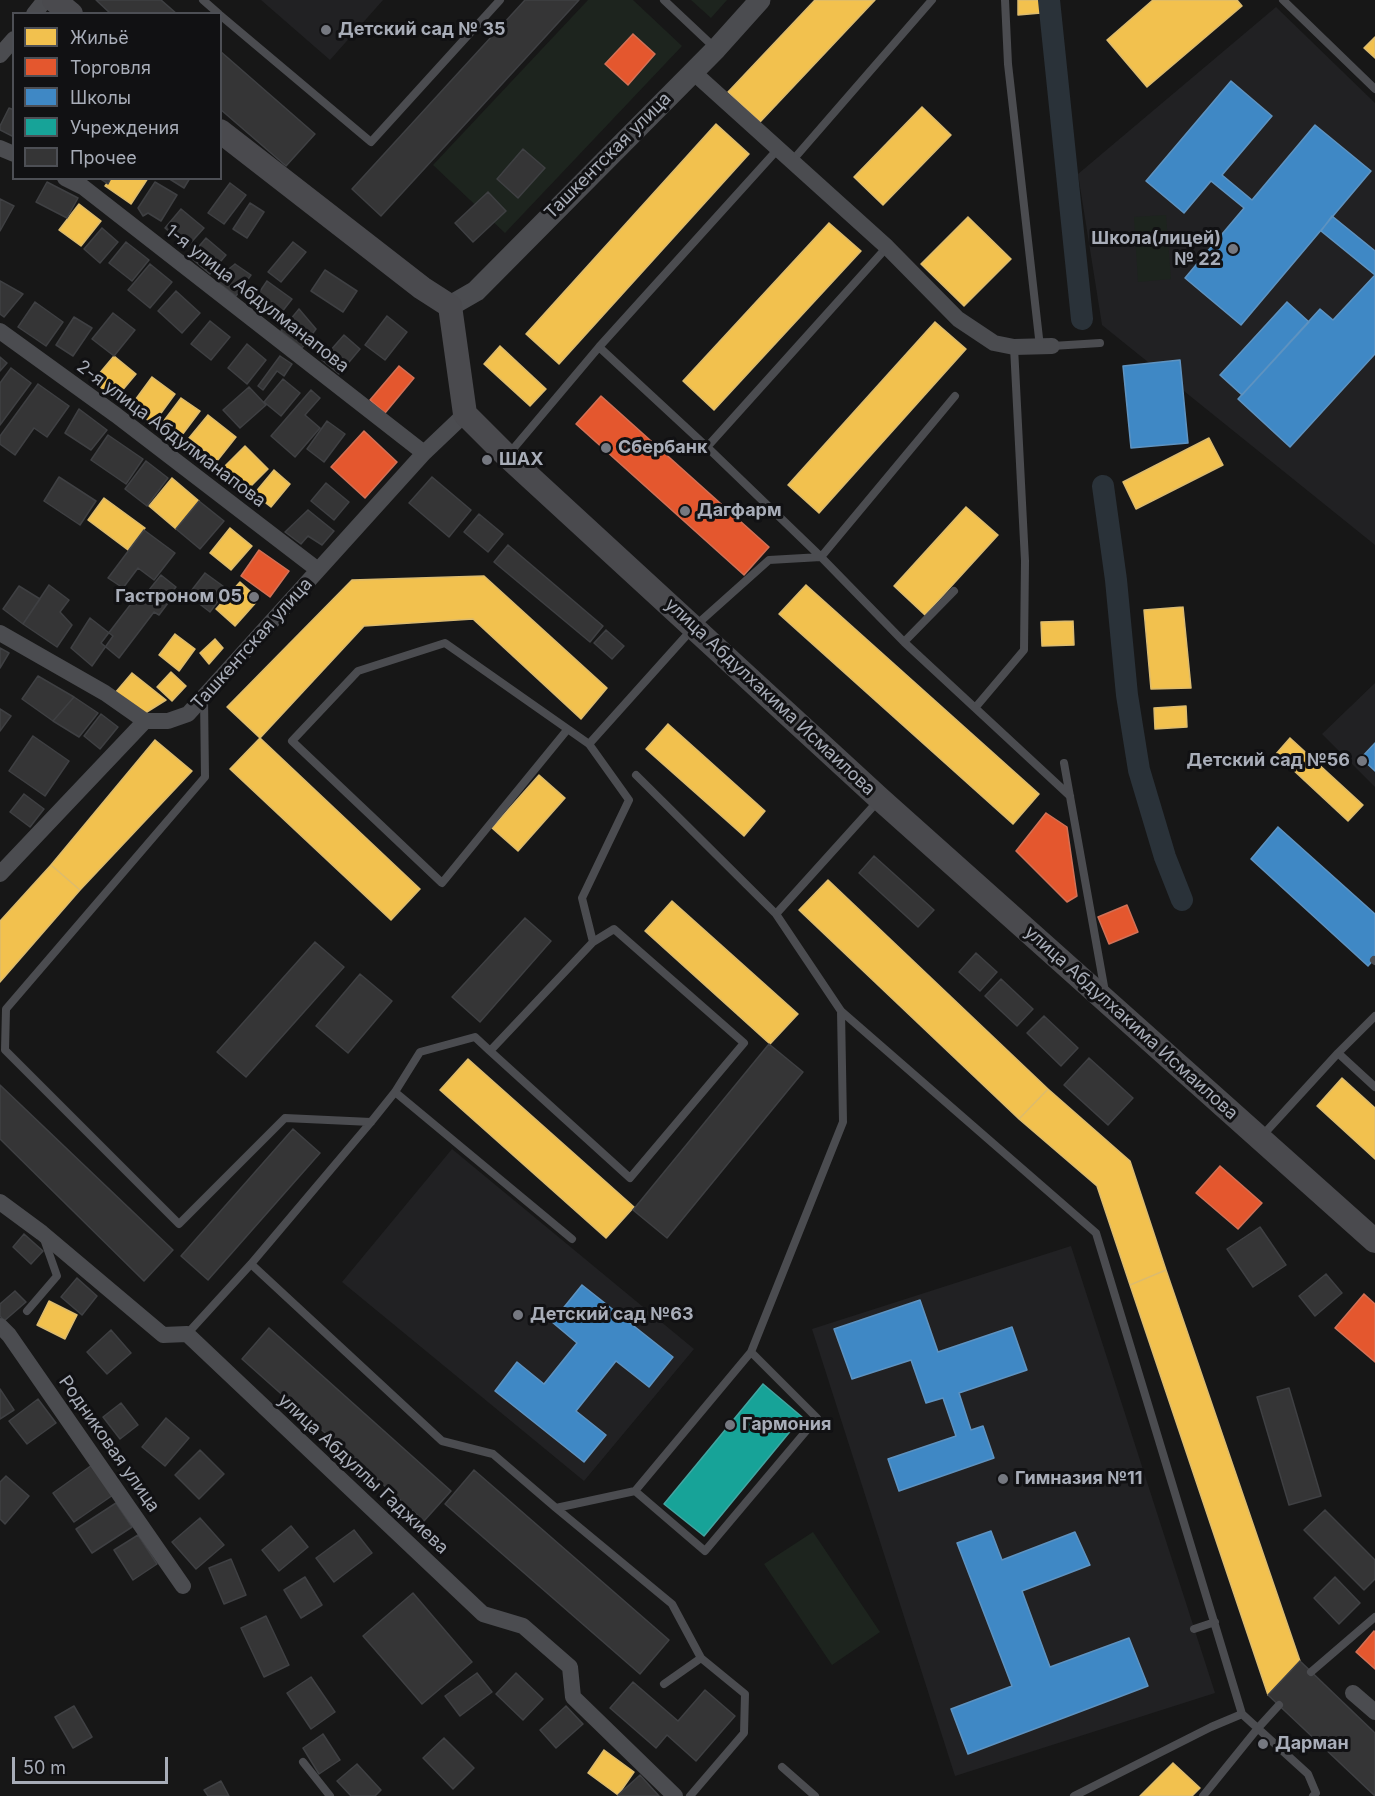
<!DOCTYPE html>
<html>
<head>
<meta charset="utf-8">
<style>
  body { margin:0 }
  #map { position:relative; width:1375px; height:1796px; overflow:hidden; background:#171717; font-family:Inter,sans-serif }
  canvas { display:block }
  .legend { position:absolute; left:12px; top:12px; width:210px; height:168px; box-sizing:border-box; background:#111113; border:2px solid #4d4f55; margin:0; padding:8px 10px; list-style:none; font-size:18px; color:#a8adb8 }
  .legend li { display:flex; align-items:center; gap:12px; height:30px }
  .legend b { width:30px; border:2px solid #4d4f55 }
  .scale { position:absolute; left:12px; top:1757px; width:156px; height:27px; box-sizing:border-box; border:3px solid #a8adb8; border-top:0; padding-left:8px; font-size:18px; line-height:21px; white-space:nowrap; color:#a8adb8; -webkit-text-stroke:4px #111113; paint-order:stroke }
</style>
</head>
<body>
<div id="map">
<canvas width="1375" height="1796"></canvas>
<ul class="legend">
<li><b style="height:16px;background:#f2c14e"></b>Жильё</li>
<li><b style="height:16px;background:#e4572e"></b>Торговля</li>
<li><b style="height:16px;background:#3f88c5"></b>Школы</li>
<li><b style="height:16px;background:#17a398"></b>Учреждения</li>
<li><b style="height:16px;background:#353536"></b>Прочее</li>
</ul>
<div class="scale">50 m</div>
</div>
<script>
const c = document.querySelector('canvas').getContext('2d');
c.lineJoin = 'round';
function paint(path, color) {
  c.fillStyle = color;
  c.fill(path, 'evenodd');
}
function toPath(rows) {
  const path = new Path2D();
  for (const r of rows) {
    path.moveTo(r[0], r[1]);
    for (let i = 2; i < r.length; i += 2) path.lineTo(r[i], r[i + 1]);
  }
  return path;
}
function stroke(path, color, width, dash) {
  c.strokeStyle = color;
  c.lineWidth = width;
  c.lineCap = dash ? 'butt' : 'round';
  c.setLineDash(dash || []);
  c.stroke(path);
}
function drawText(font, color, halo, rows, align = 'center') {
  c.font = font + ' Inter,sans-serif';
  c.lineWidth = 6;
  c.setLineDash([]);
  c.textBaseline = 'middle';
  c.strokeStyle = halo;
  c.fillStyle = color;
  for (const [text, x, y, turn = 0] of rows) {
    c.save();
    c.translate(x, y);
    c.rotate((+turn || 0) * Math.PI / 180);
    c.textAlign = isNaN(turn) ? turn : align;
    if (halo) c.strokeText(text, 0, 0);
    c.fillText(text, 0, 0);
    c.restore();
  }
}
paint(toPath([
  [261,0,383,0,330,60],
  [1276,7,1375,103,1375,545,1102,325,1078,174],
  [1375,683,1375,787,1322,734],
  [452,1149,694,1349,584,1481,342,1282],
  [1071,1246,1215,1693,955,1776,812,1329]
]), '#212123');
paint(toPath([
  [588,0,633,0,682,46,505,233,433,165],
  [691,0,727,0,711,18],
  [1166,215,1171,279,1138,282,1134,217],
  [813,1532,880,1632,832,1665,764,1564]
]), '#1d241e');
const homes = toPath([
  [815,0,875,0,760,122,728,92,815,0],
  [1018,0,1040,0,1041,13,1018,15,1018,0],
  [1153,0,1237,0,1242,6,1147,87,1107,40,1153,0],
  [1375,37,1375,58,1364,48,1375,37],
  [922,107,951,135,883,205,854,177,922,107],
  [716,124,749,154,559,364,526,334,716,124],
  [111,178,148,178,131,204,105,186,111,178],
  [79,204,101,221,81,246,59,230,79,204],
  [968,217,1011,259,964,306,921,264,968,217],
  [829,223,861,251,714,410,683,381,829,223],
  [935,322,966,349,819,513,788,485,935,322],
  [500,346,546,389,530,406,484,364,500,346],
  [114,356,136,374,115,399,93,381,114,356],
  [152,377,175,394,153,424,130,407,152,377],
  [181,398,200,411,182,435,163,422,181,398],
  [208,415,236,437,217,461,189,438,208,415],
  [1209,438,1223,465,1136,509,1123,482,1209,438],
  [245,446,268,469,246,491,223,468,245,446],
  [274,470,290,484,271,507,254,494,274,470],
  [172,478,199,501,176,529,149,506,172,478],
  [104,498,145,528,128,550,88,520,104,498],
  [966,507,998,535,925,615,894,586,966,507],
  [230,528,252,546,231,570,210,553,230,528],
  [484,576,607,688,581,719,473,619,364,626,260,738,227,707,352,580,484,576],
  [240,582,259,599,235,626,216,609,240,582],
  [806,585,1039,794,1013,824,779,614,806,585],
  [1183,607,1191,688,1151,689,1144,610,1183,607],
  [1073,621,1074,645,1042,646,1041,622,1073,621],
  [175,634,195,649,179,671,159,655,175,634],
  [215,639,223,648,209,664,200,653,215,639],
  [171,672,186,686,172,701,157,687,171,672],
  [132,673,166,700,142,715,115,693,132,673],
  [1186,706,1187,727,1155,729,1154,708,1186,706],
  [668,724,765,811,744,836,646,749,668,724],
  [260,738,420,889,391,920,230,769,260,738],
  [1290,738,1363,805,1348,821,1276,754,1290,738],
  [155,740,192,771,80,890,51,865,155,740],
  [539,775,565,798,518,851,492,828,539,775],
  [51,865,80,890,0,982,0,921,51,865],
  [828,880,1048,1089,1019,1119,799,910,828,880],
  [672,901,798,1014,770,1044,645,931,672,901],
  [468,1059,634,1207,606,1238,440,1090,468,1059],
  [1342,1078,1375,1108,1375,1159,1317,1106,1342,1078],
  [1048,1089,1130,1161,1166,1270,1130,1285,1097,1186,1019,1119,1048,1089],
  [1166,1270,1300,1661,1268,1695,1130,1285,1166,1270],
  [49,1301,77,1315,65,1339,37,1325,49,1301],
  [604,1750,634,1772,618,1795,588,1773,604,1750],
  [1173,1763,1200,1788,1192,1796,1140,1796,1173,1763]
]);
paint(homes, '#f2c14e');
stroke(homes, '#dcbb6e', 1.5);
const shops = toPath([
  [633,34,655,54,628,85,605,64,633,34],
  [399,366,414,378,385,413,370,400,399,366],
  [601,396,769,547,744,575,576,424,601,396],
  [364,431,397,462,365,498,331,467,364,431],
  [259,550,289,571,270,597,241,576,259,550],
  [1046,813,1067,827,1077,896,1067,902,1016,851,1046,813],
  [1127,905,1138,932,1109,944,1098,917,1127,905],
  [1220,1166,1262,1203,1238,1229,1196,1193,1220,1166],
  [1364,1294,1375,1304,1375,1362,1335,1328,1364,1294],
  [1374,1631,1375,1632,1375,1669,1356,1652,1374,1631]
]);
paint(shops, '#e4572e');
stroke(shops, '#d27157', 1.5);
const schools = toPath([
  [1231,81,1272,116,1222,175,1252,200,1315,125,1371,171,1241,325,1185,278,1244,208,1211,181,1184,213,1146,181,1231,81],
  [1332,216,1375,251,1375,275,1321,231,1332,216],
  [1375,275,1375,354,1290,447,1238,399,1320,309,1333,320,1375,275],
  [1287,302,1309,322,1242,395,1220,375,1287,302],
  [1180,360,1188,443,1131,448,1123,366,1180,360],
  [1375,743,1375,771,1361,758,1375,743],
  [1278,827,1375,914,1375,958,1368,966,1251,859,1278,827],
  [582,1285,673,1357,649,1387,616,1361,576,1411,606,1435,584,1462,495,1391,517,1362,544,1384,577,1343,552,1322,582,1285],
  [920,1300,938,1352,1012,1327,1027,1370,959,1393,971,1430,983,1426,994,1458,899,1491,888,1459,956,1436,943,1398,926,1403,911,1360,852,1379,834,1329,920,1300],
  [991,1531,1002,1560,1075,1532,1090,1565,1022,1591,1050,1667,1129,1638,1148,1686,968,1754,951,1709,1012,1686,957,1543,991,1531]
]);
paint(schools, '#3f88c5');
stroke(schools, '#5e93c1', 1.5);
const public = toPath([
  [763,1384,802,1417,704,1536,664,1504,763,1384]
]);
paint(public, '#17a398');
stroke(public, '#42a6a2', 1.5);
stroke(toPath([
  [1049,0,1082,319],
  [1103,486,1116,580,1127,695,1139,770,1165,857,1182,900]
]), '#2a3239', 22);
const building = toPath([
  [96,0,161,0,177,14,111,14,96,0],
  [525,0,579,0,381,216,352,189,525,0],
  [220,51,315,134,286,166,220,109,220,51],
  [9,108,14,110,14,137,0,130,0,126,9,108],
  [523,149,545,168,518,198,497,179,523,149],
  [99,178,111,178,108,184,99,178],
  [168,178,190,178,184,188,168,178],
  [47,182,78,198,67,218,36,202,47,182],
  [155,182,177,195,161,221,148,213,143,216,138,208,155,182],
  [230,183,246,195,224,224,208,213,230,183],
  [488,192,506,211,473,242,455,223,488,192],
  [0,199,14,206,0,231,0,199],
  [250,203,264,212,247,238,233,229,250,203],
  [181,209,204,228,187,247,165,228,181,209],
  [102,228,118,242,100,263,84,249,102,228],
  [206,238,226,255,210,274,190,257,206,238],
  [126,242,149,260,132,281,109,263,126,242],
  [293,242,306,252,281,282,268,272,293,242],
  [150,264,172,282,150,308,128,290,150,264],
  [235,264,251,275,236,296,215,280,235,264],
  [325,270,357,291,343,312,311,291,325,270],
  [0,281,23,294,4,317,0,314,0,281],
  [267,281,292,299,278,317,254,300,267,281],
  [176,291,200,313,182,333,158,311,176,291],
  [35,302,63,322,46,346,18,327,35,302],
  [299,309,316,329,302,348,281,331,299,309],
  [113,313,135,330,114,356,92,339,113,313],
  [387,316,407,332,385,360,365,345,387,316],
  [74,317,92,328,73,356,56,345,74,317],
  [210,321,230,337,211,360,191,344,210,321],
  [344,335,360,349,339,374,322,360,344,335],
  [247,344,266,360,247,384,228,368,247,344],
  [280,356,292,364,284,376,277,371,263,390,258,386,280,356],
  [0,357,7,363,0,371,0,357],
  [11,368,31,383,0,425,0,383,11,368],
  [283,379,300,393,281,416,264,402,283,379],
  [38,384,69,406,47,437,34,428,15,455,0,444,0,436,38,384],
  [249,387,266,405,240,428,223,410,249,387],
  [311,390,320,398,305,415,320,428,295,457,271,436,311,390],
  [79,409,107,430,91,450,65,433,79,409],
  [327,421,345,434,324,462,307,449,327,421],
  [108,435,143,459,126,484,91,460,108,435],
  [146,461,168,478,147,506,125,489,146,461],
  [59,477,96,501,80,525,44,501,59,477],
  [432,477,471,510,449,537,409,503,432,477],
  [326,483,349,502,334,520,311,501,326,483],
  [199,501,224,521,200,549,176,529,199,501],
  [308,510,334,531,322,545,308,536,301,544,285,532,308,510],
  [479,514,503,534,488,552,464,532,479,514],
  [144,530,175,553,154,580,138,568,123,588,108,578,144,530],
  [508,545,603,626,590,642,494,562,508,545],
  [205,573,227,589,210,612,188,595,205,573],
  [161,575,176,587,168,597,171,599,159,615,154,612,119,658,101,643,137,596,141,600,161,575],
  [49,585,69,600,60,612,72,625,57,647,23,624,49,585],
  [19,586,40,599,23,624,3,609,19,586],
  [90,618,113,636,92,666,71,648,90,618],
  [606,630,624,646,612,659,594,643,606,630],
  [0,648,9,653,0,668,0,648],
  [38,676,74,697,53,721,22,699,38,676],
  [74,697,98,713,79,737,53,721,74,697],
  [0,709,11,716,0,731,0,709],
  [101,714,118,727,100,749,84,736,101,714],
  [33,736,69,761,45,796,9,771,33,736],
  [24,794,44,809,30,827,10,812,24,794],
  [874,856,934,910,918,927,859,873,874,856],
  [525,918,551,941,480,1022,452,997,525,918],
  [315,942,344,967,246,1077,217,1052,315,942],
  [976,953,997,972,980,991,959,972,976,953],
  [360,974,392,1001,348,1053,316,1026,360,974],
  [1001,979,1033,1009,1017,1026,985,996,1001,979],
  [1044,1016,1078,1048,1061,1066,1027,1033,1044,1016],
  [769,1044,803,1072,667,1238,633,1210,769,1044],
  [1089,1058,1133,1098,1108,1125,1064,1085,1089,1058],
  [0,1085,173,1250,144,1281,0,1139,0,1085],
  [293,1129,320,1153,208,1280,181,1256,293,1129],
  [1260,1227,1286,1265,1253,1287,1227,1249,1260,1227],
  [24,1234,43,1251,31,1264,13,1247,24,1234],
  [1326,1274,1342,1293,1315,1316,1299,1296,1326,1274],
  [77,1278,97,1296,82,1315,61,1297,77,1278],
  [15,1291,26,1302,4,1321,0,1316,0,1304,15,1291],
  [269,1328,451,1491,424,1521,242,1359,269,1328],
  [111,1330,131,1353,107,1374,87,1352,111,1330],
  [1289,1388,1321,1496,1289,1505,1257,1397,1289,1388],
  [0,1389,14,1410,0,1419,0,1389],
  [38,1399,56,1423,27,1444,9,1421,38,1399],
  [121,1403,138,1425,120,1439,103,1417,121,1403],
  [166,1418,189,1438,165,1466,142,1447,166,1418],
  [200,1450,224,1474,199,1499,175,1475,200,1450],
  [92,1465,113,1495,74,1522,53,1493,92,1465],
  [474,1470,669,1640,640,1674,445,1504,474,1470],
  [6,1476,29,1496,5,1524,0,1519,0,1482,6,1476],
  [116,1503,132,1527,92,1553,76,1529,116,1503],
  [1325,1510,1375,1560,1375,1579,1364,1590,1304,1530,1325,1510],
  [200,1518,224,1545,196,1569,172,1542,200,1518],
  [291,1526,308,1547,279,1571,262,1550,291,1526],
  [354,1530,372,1553,334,1582,316,1558,354,1530],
  [138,1535,157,1564,133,1580,114,1550,138,1535],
  [231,1559,246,1595,224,1604,209,1568,231,1559],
  [305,1577,322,1605,301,1618,284,1590,305,1577],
  [1335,1577,1360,1603,1339,1624,1314,1598,1335,1577],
  [413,1593,472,1662,422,1704,363,1636,413,1593],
  [266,1616,289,1665,264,1677,241,1628,266,1616],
  [1300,1661,1375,1733,1375,1796,1268,1695,1300,1661],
  [477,1673,492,1692,460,1716,445,1696,477,1673],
  [516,1673,543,1699,523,1720,496,1694,516,1673],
  [311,1677,335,1712,311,1729,287,1693,311,1677],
  [633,1682,678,1721,705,1690,735,1716,696,1761,667,1735,656,1748,610,1708,633,1682],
  [74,1706,92,1737,73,1748,55,1717,74,1706],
  [566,1706,583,1724,556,1748,540,1730,566,1706],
  [323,1734,340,1760,319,1774,303,1748,323,1734],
  [444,1738,474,1768,453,1789,423,1758,444,1738],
  [357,1764,381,1790,375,1796,351,1796,337,1781,357,1764],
  [640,1775,659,1796,619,1796,618,1795,640,1775],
  [221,1781,229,1796,208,1796,204,1790,221,1781]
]);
paint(building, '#353536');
stroke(building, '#3f4043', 1.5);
stroke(toPath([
  [203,0,219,14],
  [664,0,716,49],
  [1005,0,1008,64,1040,347],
  [1283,0,1375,89],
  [220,15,371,142,500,0],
  [792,161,932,0],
  [1052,346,1100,343],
  [599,347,778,149],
  [707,447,821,557,955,396],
  [508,455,599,347,707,447,887,247],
  [954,591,904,642,1070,796],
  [204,697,205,777,6,1009,5,1050,179,1224,285,1118,371,1122],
  [975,708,1024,650,1025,561,1014,347],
  [567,730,442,883,292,741,358,671,445,643,589,744],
  [1064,763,1105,992],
  [636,775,776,914],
  [1374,960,1375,961],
  [841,1011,1096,1233,1242,1714,1308,1774,1316,1793,1313,1796],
  [490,1051,630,1178,744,1043,614,929,593,942],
  [1338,1053,1375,1087],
  [395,1092,572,1239],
  [1262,1136,1338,1053,1375,1016],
  [251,1264,442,1441,493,1454,556,1508,635,1491,751,1352,843,1122,841,1011,776,914,878,801],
  [27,1311,57,1276,44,1239],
  [187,1334,251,1264,371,1122,395,1092,420,1052,475,1037,490,1051,593,942,582,898,629,800,589,744,694,627,769,560,821,557,904,642],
  [635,1491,705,1551,817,1418,751,1352],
  [556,1508,672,1604,701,1658,664,1684],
  [1194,1629,1215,1622],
  [1311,1672,1375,1617],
  [303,1762,330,1796],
  [782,1767,815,1796],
  [690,1796,744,1733,745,1694,701,1658],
  [1074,1796,1211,1727,1242,1714],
  [1203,1796,1258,1728,1279,1705]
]), '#4b4c50', 8);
stroke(toPath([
  [34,14,45,0],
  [0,55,14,39],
  [692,71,887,247,958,319,994,343,1014,347,1052,346],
  [0,148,14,154],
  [65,178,83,187,424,453],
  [0,331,116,415,318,570],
  [0,633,105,693,145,721],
  [0,874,145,721,168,721,188,714,424,453,465,414],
  [0,1202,42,1233,163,1335,187,1334,483,1614,523,1626,570,1667,573,1697,675,1796],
  [0,1326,9,1335,183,1586],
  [1353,1693,1375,1712]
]), '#4b4c50', 16);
stroke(toPath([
  [450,306,476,291,716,49,760,0]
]), '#4b4c50', 21);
stroke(toPath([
  [54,0,71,14],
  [220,131,422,288,450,306,465,414,507,456,880,799,1375,1241]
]), '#4a4a4e', 24);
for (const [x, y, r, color] of [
  [326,30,6,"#757880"],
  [1233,249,6,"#757880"],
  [606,448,6,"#757880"],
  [487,460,6,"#757880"],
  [685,511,6,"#757880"],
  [254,597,6,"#757880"],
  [1362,761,6,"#757880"],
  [518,1315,6,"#757880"],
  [730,1425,6,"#757880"],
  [1003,1479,6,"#757880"],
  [1263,1744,6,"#757880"]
]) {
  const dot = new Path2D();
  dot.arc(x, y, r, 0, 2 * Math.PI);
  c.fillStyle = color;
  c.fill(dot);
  stroke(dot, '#111113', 2);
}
drawText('bold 18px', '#a8adb8', '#111113', [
  ["Детский сад № 35",338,30],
  ["Школа(лицей)",1221,239,"right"],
  ["№ 22",1221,260,"right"],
  ["Сбербанк",618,448],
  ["ШАХ",499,460],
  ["Дагфарм",697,511],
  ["Гастроном 05",242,597,"right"],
  ["Детский сад №56",1350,761,"right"],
  ["Детский сад №63",530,1315],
  ["Гармония",742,1425],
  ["Гимназия №11",1015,1479],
  ["Дарман",1275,1744]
], 'left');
drawText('18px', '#a8adb8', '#111113', [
  ["Ташкентская улица",608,156,-45],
  ["1-я улица Абдулманапова",257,299,38],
  ["2-я улица Абдулманапова",171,434,37],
  ["Ташкентская улица",252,644,-48],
  ["улица Абдулхакима Исмаилова",770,697,43],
  ["улица Абдулхакима Исмаилова",1131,1023,42],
  ["Родниковая улица",109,1444,55],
  ["улица Абдуллы Гаджиева",363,1474,43]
]);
</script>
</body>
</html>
